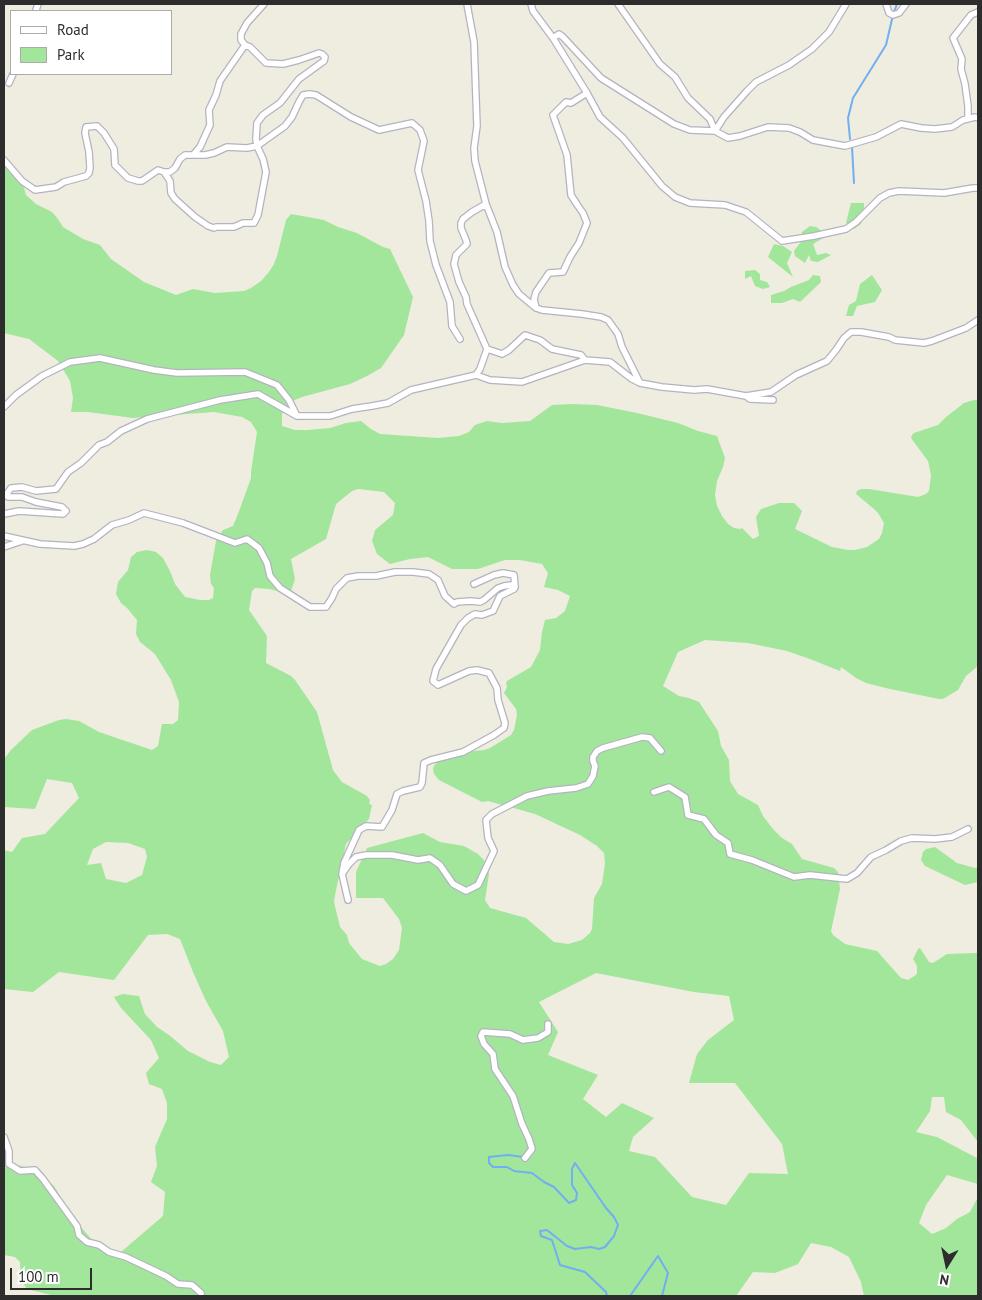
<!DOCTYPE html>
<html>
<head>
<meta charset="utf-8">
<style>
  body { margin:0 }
  #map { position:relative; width:982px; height:1300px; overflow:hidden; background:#efece0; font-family:"PT Sans",sans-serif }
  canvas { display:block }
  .frame { position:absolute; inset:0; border:5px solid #2d2d2d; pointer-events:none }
  .legend { position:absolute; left:10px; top:10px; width:162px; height:65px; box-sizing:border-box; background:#fff; border:1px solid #ababab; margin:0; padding:6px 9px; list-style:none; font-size:15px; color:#2d2d2d }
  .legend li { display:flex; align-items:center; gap:10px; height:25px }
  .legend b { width:25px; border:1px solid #ababab }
  .north { position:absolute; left:922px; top:1240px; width:50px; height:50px; -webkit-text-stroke:4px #fff; paint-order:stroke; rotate:190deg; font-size:14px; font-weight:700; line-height:20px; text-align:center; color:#2d2d2d }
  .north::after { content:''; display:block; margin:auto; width:18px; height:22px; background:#2d2d2d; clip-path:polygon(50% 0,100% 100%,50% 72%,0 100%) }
  .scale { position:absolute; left:10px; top:1268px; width:82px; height:22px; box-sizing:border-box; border:2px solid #2d2d2d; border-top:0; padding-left:6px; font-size:15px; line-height:18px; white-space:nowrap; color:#2d2d2d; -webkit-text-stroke:4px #fff; paint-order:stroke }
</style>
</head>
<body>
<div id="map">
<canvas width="982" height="1300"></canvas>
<div class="frame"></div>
<ul class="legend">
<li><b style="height:6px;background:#fff"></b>Road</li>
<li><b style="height:14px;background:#a2e69c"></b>Park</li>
</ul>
<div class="north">N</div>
<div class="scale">100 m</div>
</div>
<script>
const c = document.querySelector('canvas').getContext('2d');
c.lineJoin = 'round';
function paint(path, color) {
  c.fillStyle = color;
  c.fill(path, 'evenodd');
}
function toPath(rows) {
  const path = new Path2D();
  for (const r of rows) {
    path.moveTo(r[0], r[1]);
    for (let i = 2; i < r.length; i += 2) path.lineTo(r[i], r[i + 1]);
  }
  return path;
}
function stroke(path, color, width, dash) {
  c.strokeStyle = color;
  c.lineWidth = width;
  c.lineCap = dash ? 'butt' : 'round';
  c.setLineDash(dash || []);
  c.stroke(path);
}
paint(toPath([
  [4,166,23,184,26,195,36,204,52,212,58,219,63,227,83,239,100,245,111,259,144,282,176,295,193,289,215,293,244,291,251,288,261,281,269,272,274,264,277,256,286,220,291,214,324,220,338,227,357,233,383,247,390,249,413,297,404,335,381,368,367,376,350,384,302,397,290,402,282,414,282,426,295,430,308,430,330,428,346,423,361,421,371,429,380,434,438,438,459,436,469,432,475,425,487,421,502,423,530,421,552,405,572,404,597,405,637,413,678,423,698,431,717,436,725,458,723,467,717,481,715,495,717,506,722,516,728,524,734,528,740,529,742,528,753,539,759,536,756,517,761,509,779,503,794,503,802,511,795,529,832,547,848,550,855,550,867,547,879,539,882,533,884,523,878,513,874,509,856,494,857,491,861,489,869,489,918,497,926,494,929,491,931,475,928,461,911,438,912,435,914,433,938,425,946,417,964,403,974,400,978,400,978,560,977,567,978,569,978,666,966,676,958,690,943,699,939,699,890,689,866,683,856,678,841,667,840,671,810,659,787,651,748,643,705,640,678,652,663,686,679,696,689,698,699,702,718,731,721,746,729,760,730,781,738,794,758,805,763,816,773,829,782,838,792,844,802,859,834,868,838,872,840,889,831,931,833,935,845,944,877,951,901,978,908,980,916,975,917,973,917,966,913,959,918,949,920,948,929,962,933,963,947,954,976,953,978,952,978,1142,961,1120,946,1112,944,1097,932,1097,930,1111,916,1132,937,1137,977,1158,978,1156,978,1184,947,1175,926,1205,919,1223,932,1234,946,1228,957,1219,970,1212,978,1197,978,1296,864,1296,861,1282,849,1257,831,1247,811,1243,798,1264,775,1273,753,1272,736,1296,55,1296,27,1289,21,1280,20,1262,15,1257,4,1255,4,1158,17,1165,33,1169,54,1186,74,1219,99,1248,110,1251,121,1252,163,1216,165,1192,151,1182,157,1166,155,1147,167,1119,167,1103,162,1089,149,1084,146,1073,159,1058,151,1040,121,1008,114,997,123,994,139,996,145,1014,157,1027,169,1035,188,1051,210,1062,221,1065,229,1057,223,1031,206,1001,193,972,180,939,167,934,148,935,114,980,59,972,33,992,4,989,4,850,12,852,22,838,45,834,79,798,72,783,47,779,35,809,4,807,4,759,11,750,32,730,59,720,66,719,79,721,99,732,152,750,158,746,162,724,173,724,178,720,179,702,171,680,155,654,140,642,136,634,137,620,127,608,121,603,116,594,118,582,128,570,131,557,137,552,147,550,156,552,163,558,170,571,175,584,185,597,200,600,209,600,213,598,214,588,211,584,210,575,216,541,223,530,233,526,238,514,251,478,251,472,257,432,251,422,242,417,214,412,133,418,88,412,71,412,73,398,70,381,58,361,29,339,4,333],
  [358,489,384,492,395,503,393,515,375,530,372,541,377,554,390,564,410,559,428,557,452,569,478,569,505,560,520,560,542,564,548,573,544,587,558,590,570,596,565,611,556,618,545,620,542,632,540,650,531,667,507,681,506,683,507,687,504,693,516,709,517,715,514,730,511,735,490,748,484,750,463,752,440,758,434,766,433,769,434,774,439,780,482,802,488,801,535,814,580,835,597,846,604,853,605,863,602,884,594,898,592,929,590,933,582,940,568,944,554,942,526,918,490,908,485,900,489,874,487,867,484,860,478,854,464,846,440,842,423,833,367,848,356,872,356,898,383,898,399,919,402,928,399,950,393,959,386,964,380,966,362,959,349,943,347,935,340,927,334,902,335,895,346,844,369,819,372,805,369,804,370,800,367,796,342,782,333,770,317,712,295,680,291,676,266,663,267,636,249,610,252,591,255,588,269,589,285,593,291,591,295,579,291,559,326,539,336,504,352,491],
  [106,842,128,843,145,849,147,857,142,875,126,883,106,879,101,863,87,865,93,849],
  [596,973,694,992,729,996,734,1020,708,1040,697,1054,689,1083,735,1083,782,1144,788,1174,749,1173,726,1205,692,1197,655,1157,629,1151,633,1137,654,1118,622,1103,606,1117,583,1099,598,1075,548,1055,558,1032,539,1002],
  [851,203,864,203,864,212,861,224,854,229,846,223],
  [810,226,816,227,819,229,825,237,813,244,817,255,826,253,831,255,818,262,811,261,809,255,805,263,795,256,794,251,800,243,802,232],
  [774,244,783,246,792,252,787,263,793,277,768,257],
  [755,270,760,274,760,280,767,282,770,287,763,289,755,286,751,276,745,279,745,271],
  [813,275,820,276,821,282,800,302,793,299,782,303,771,303,771,295,784,291,791,287,809,280],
  [872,275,882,290,875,302,857,306,853,316,846,316,849,305,856,301,860,284],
  [935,847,957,863,975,868,978,867,978,882,965,885,925,866,921,860,923,852,926,849]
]), '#a2e69c');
stroke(toPath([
  [850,139,848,118,853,98,886,45,893,15,897,4],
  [852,147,854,183],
  [523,1157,508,1155,489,1157,489,1163,493,1167,507,1167,514,1171,532,1173,544,1182,554,1187,569,1203,576,1200,577,1193,572,1185,572,1169,575,1163,606,1208,614,1217,618,1225,614,1236,605,1247,599,1249,591,1247,575,1249,567,1246,547,1230,540,1231,541,1236,552,1240,560,1265,585,1272,606,1292,607,1296],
  [630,1296,658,1256,668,1273,662,1296]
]), '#72aef2', 2);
const minor = toPath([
  [467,4,474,42,477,126,474,148,475,161,486,204,497,232,505,267,513,285,519,294,536,308,542,310,582,314,601,317,608,320,618,334,622,347,640,383],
  [531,4,533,11,553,38,587,93,600,117,623,138,662,186,675,197,690,203,725,205,746,212,782,241,814,236,846,229,856,222,880,198,889,193,899,191,944,193,973,188,978,188],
  [618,4,660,64,675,77,688,98,710,119,715,131],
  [886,4,889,13,893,15,899,13,906,4],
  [37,11,36,10,38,4],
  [553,38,559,34,563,37,601,78,674,124,690,130,715,131,728,138,740,136,768,127,789,128,800,132,813,140,845,146,876,137,901,124,921,128,935,129,952,127,963,120,975,117,978,118],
  [9,83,13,74],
  [968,119,968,106,965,84,961,69,962,59,953,38,971,15,978,12],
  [715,131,724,117,747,91,756,82,789,65,812,49,829,32,846,4],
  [193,155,205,155,214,153,227,147,247,148,257,146,256,139,257,123,263,115,280,103,299,79,324,61,325,57,322,54,319,53,299,60,283,64,266,63,250,47,245,45,241,40,241,34,247,23,264,4],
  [4,160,22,181,35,190,56,187,64,182,86,176,89,173,90,168,89,152,85,133,86,127,97,126,104,133,114,149,115,165,128,178,138,181,142,181,158,170,164,172,170,181,171,193,175,199,195,217,208,226,214,228,216,227,234,227,243,223,254,223,258,215,266,172,263,159,257,146,285,126,292,117,299,102,303,95,309,94,316,95,351,117,379,130,412,123,420,130,424,141,418,170,426,201,429,221,430,241,436,265,450,302,452,326,460,339],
  [164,172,170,172,175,168,180,159,185,155,193,155,200,147,210,125,209,110,216,95,220,81,245,45],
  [536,308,534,299,536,292,549,273,563,272,570,257,579,243,587,223,583,213,578,206,571,195,567,155,553,115,566,102,571,103,587,93],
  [487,349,502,354,509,350,525,335,540,340,552,349,581,355,585,360],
  [476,375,480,369,487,349,467,304,466,297,459,282,454,264,456,255,467,244,466,240,461,228,461,223,463,219,472,212,486,204],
  [746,396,750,399,773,400],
  [4,407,16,395,42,376,70,362,100,358,154,370,177,373,245,372,277,385,289,400,297,416,330,416,352,409,372,406,388,403,411,390,476,375,490,380,522,382,585,360,610,362,632,379,640,383,662,387,694,390,707,389,746,396,771,392,796,375,827,361,836,350,844,338,851,332,861,332,889,337,895,340,924,343,932,341,966,328,978,320],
  [4,514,19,511,63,514,66,511,62,507,36,502,22,497,8,497,6,495,11,488,22,487,36,491,56,489,68,472,81,463,99,445,107,442,121,431,147,419,220,400,258,394,297,416],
  [4,536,40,544,74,546,83,544,94,539,112,525,129,520,144,513,183,523,235,543,247,539,259,548,267,563,270,576,280,588,310,607,326,607,332,598,336,589,347,578,358,576,376,576,395,572,413,572,429,574,438,580,445,596,454,604,457,602,471,601,480,602,484,600,498,588,504,586,511,585,515,587,514,589,500,596,493,611,482,615,475,614,468,618,461,625,436,669,433,681,438,685,469,671,477,670,489,673,497,688,498,700,505,723,504,728,494,735,463,752,431,760,424,763,422,783,420,787,403,791,397,794,392,810,382,827,366,826,359,830,344,863,342,874],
  [4,547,22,541],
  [474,584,494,575,503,573,514,575,515,587],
  [654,792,669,787,685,797,688,815,704,819,716,835,728,843,730,854,752,860,794,877,810,875,847,879,857,873,871,857,886,850,901,841,912,838,935,839,952,837,968,829],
  [348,900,342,874,349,864,356,857,366,855,392,855,418,860,430,858,440,865,453,884,466,891,478,885,494,851,488,838,486,820,492,814,527,796,548,791,576,788,588,784,593,776,595,766,593,761,593,757,597,751,603,748,642,737,650,738,661,751],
  [4,1137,9,1151,9,1164,20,1171,35,1170,43,1179,77,1226,79,1235,87,1242,99,1245,109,1252,126,1257,166,1276,178,1284,192,1285,201,1293,201,1296],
  [525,1158,532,1149,529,1139,522,1124,513,1096,495,1069,493,1054,484,1044,481,1036,483,1032,510,1034,523,1040,538,1038,548,1032,548,1024]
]);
stroke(minor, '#b4b3c1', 8);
stroke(minor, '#fff', 5.5);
</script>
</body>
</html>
